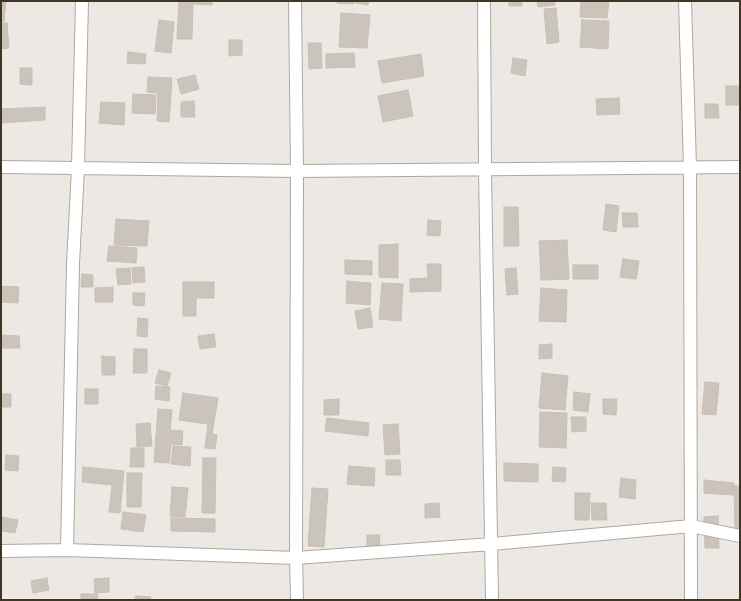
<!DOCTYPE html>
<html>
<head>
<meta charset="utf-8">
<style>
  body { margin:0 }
  #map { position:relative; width:741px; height:601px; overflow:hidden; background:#ede8e3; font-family:"Varela Round",sans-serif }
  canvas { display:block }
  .frame { position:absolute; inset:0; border:2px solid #3f3623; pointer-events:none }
</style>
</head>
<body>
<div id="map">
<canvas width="741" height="601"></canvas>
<div class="frame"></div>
</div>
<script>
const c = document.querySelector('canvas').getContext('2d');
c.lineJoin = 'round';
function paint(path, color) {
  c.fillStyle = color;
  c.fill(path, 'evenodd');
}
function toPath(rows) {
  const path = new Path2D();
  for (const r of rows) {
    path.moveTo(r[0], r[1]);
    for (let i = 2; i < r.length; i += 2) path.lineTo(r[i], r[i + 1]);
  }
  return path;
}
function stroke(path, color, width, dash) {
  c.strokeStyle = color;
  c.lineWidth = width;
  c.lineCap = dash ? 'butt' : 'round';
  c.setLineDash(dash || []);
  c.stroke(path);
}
const building = toPath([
  [1,1,6,1,4,22,1,22,1,1],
  [179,1,212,1,212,5,193,4,192,39,177,39,179,1],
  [337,1,354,1,354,4,337,3,337,1],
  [356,1,369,1,368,5,356,3,356,1],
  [509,1,522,1,522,6,509,6,509,1],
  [537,1,555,1,555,5,538,7,537,1],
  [581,1,609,1,607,18,580,17,581,1],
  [556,8,559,42,547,44,544,9,556,8],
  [341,13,370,15,367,48,339,47,341,13],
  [159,20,174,22,171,53,155,51,159,20],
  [582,20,609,21,608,49,580,47,582,20],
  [7,23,9,48,1,49,1,24,7,23],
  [229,40,242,40,242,55,229,56,229,40],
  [308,43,321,43,322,68,309,69,308,43],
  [128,52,146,54,145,64,127,63,128,52],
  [354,53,355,67,326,68,326,54,354,53],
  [421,54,424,76,382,83,378,61,421,54],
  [513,58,527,60,525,76,511,73,513,58],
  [20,68,32,68,32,85,20,84,20,68],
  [195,75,199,89,181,94,177,79,195,75],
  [148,77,172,78,169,122,157,121,158,93,147,92,148,77],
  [726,86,740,86,740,105,726,105,726,86],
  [408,90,413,116,383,122,378,96,408,90],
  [133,94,156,95,155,114,132,113,133,94],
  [619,98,620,114,597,115,596,99,619,98],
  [194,101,195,117,181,117,181,102,194,101],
  [101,102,125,103,124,125,99,123,101,102],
  [705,104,718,104,719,118,705,118,705,104],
  [45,107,45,120,1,123,1,109,45,107],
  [606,204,619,206,616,232,603,230,606,204],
  [504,207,518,207,519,246,504,246,504,207],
  [622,213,637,213,638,227,623,227,622,213],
  [116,219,149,221,147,246,114,245,116,219],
  [428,220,441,221,440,236,427,235,428,220],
  [567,240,569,279,541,280,539,241,567,240],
  [398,244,398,278,379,277,379,245,398,244],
  [109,246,137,248,136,263,107,261,109,246],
  [623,259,639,261,636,279,620,277,623,259],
  [345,260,372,261,372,275,345,274,345,260],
  [427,264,441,264,441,291,410,292,410,279,428,278,427,264],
  [573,265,598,265,598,279,573,279,573,265],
  [144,267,145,282,133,283,132,268,144,267],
  [130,268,131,284,118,285,116,269,130,268],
  [516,268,518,294,507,295,505,269,516,268],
  [82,274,93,275,93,287,81,287,82,274],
  [347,281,371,283,370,305,346,303,347,281],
  [183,282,214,282,214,298,196,298,196,316,183,316,183,282],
  [382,283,403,284,401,321,379,319,382,283],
  [1,286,19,287,18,303,1,302,1,286],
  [113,287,113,302,95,302,95,288,113,287],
  [541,288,567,290,566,322,539,321,541,288],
  [133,293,145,293,144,306,133,305,133,293],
  [370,308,373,327,358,329,355,311,370,308],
  [138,318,148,319,147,337,137,336,138,318],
  [214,334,216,347,200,349,198,336,214,334],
  [1,335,19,336,20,348,1,348,1,335],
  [552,344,552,358,539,359,539,345,552,344],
  [134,349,147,349,147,373,133,373,134,349],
  [102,356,115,357,115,375,102,375,102,356],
  [159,370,171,373,167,386,155,383,159,370],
  [542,373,568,376,565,410,539,408,542,373],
  [705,382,719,383,716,415,702,414,705,382],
  [156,386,170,387,169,401,155,399,156,386],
  [85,389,98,389,98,404,85,404,85,389],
  [574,392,590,394,588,412,573,410,574,392],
  [183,393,218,398,212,434,217,435,215,449,205,448,208,424,179,420,183,393],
  [1,394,11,394,11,407,1,407,1,394],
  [339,399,339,415,324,415,324,400,339,399],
  [603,399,617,399,616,415,603,414,603,399],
  [158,409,172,410,170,430,183,431,182,445,171,444,169,463,154,462,158,409],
  [540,412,567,413,566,448,539,447,540,412],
  [571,417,586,417,586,431,572,432,571,417],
  [327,418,369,423,368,436,325,431,327,418],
  [150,423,152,446,137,447,136,424,150,423],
  [398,424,400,454,385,455,383,425,398,424],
  [173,446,191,447,190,466,171,464,173,446],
  [131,448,144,448,144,467,130,467,131,448],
  [6,455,19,456,18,471,5,470,6,455],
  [203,458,216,458,215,513,202,513,203,458],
  [386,460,400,460,401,475,386,475,386,460],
  [504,463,538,464,538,482,504,481,504,463],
  [349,466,375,468,374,486,347,484,349,466],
  [83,467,124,471,120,513,109,512,112,485,82,482,83,467],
  [553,467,566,468,565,482,552,481,553,467],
  [127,473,142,473,141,507,127,507,127,473],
  [621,478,636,480,635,499,619,497,621,478],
  [704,480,734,483,733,495,704,493,704,480],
  [734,486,740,486,740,528,735,528,734,486],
  [172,487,188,488,185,517,170,516,172,487],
  [312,488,328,489,324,547,308,546,312,488],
  [575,493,590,493,589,520,575,520,575,493],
  [439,503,440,517,425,518,425,504,439,503],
  [591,503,606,503,607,520,592,520,591,503],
  [123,512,146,515,143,532,121,529,123,512],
  [718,516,719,548,705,548,704,517,718,516],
  [1,517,18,520,15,533,1,531,1,517],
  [171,518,215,519,215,532,171,531,171,518],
  [367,535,380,535,379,547,367,547,367,535],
  [47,578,49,590,33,593,31,581,47,578],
  [109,578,109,592,95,593,94,579,109,578],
  [81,594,98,594,97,600,81,600,81,594],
  [136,596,151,597,150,600,135,600,136,596]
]);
paint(building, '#cbc4bb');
stroke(building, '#c7bfb6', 1);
const minor = toPath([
  [295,1,297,171,296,558,297,600],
  [484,1,485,169,492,600],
  [685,1,690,167,691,600],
  [1,167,297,171,740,167],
  [67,550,73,264,78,168,82,1],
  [1,551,67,550,296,558,492,544,691,526,740,536]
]);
stroke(minor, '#aea89e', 14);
stroke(minor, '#fff', 12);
</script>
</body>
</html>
